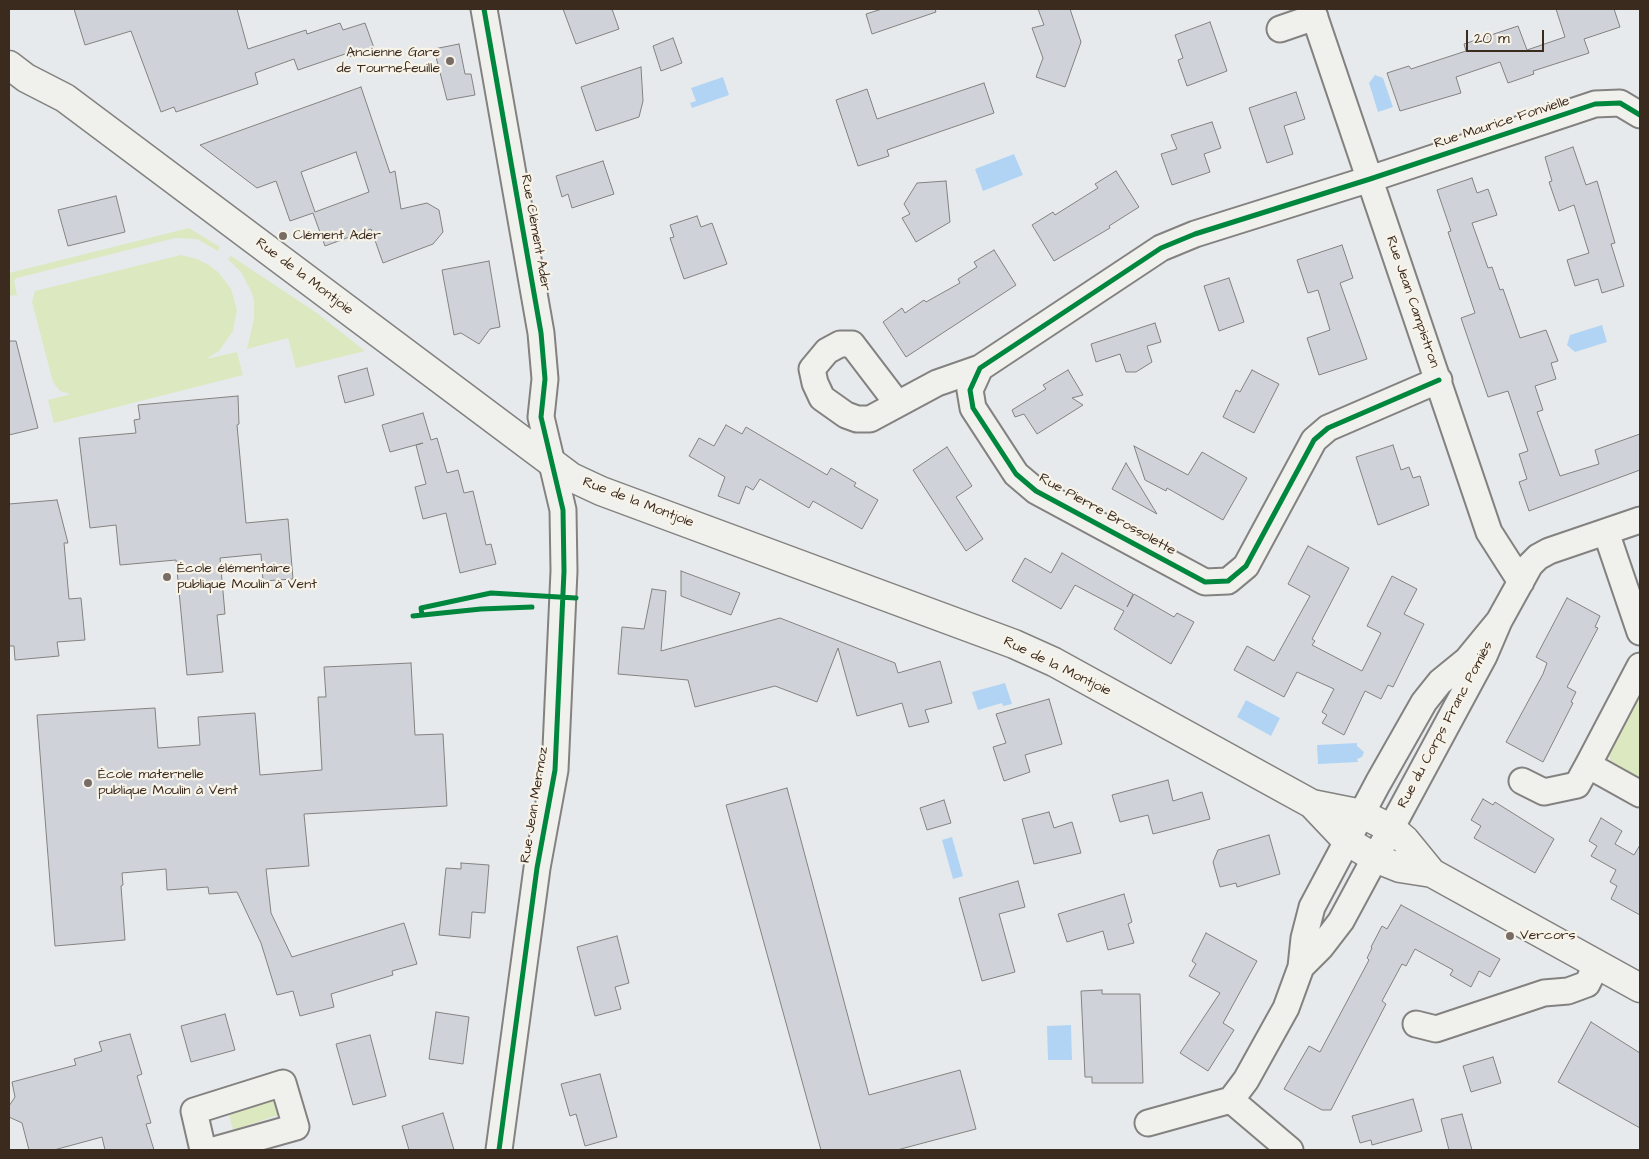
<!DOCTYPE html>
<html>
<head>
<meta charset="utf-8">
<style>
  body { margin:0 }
  #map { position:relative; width:1649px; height:1159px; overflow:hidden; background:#e7eaec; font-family:"Architects Daughter",sans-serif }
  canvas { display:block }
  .frame { position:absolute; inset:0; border:10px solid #3b2a1e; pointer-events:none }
  .scale { position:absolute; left:1466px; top:30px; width:78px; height:22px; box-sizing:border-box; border:2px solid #3b2a1e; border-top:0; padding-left:6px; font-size:15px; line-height:18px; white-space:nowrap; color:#3b2a1e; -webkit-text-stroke:4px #f7f3e8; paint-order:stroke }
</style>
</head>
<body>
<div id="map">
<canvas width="1649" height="1159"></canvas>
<div class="frame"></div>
<div class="scale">20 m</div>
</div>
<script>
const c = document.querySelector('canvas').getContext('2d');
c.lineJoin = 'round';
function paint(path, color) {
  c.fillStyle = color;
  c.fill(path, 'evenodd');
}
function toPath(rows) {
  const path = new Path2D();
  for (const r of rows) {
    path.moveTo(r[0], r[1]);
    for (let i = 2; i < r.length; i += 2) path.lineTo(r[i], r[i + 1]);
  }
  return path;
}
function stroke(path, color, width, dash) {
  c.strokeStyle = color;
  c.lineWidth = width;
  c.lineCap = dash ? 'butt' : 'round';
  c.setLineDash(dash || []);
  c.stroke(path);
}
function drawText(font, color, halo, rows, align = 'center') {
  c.font = font + ' "Architects Daughter",sans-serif';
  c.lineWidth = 4.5;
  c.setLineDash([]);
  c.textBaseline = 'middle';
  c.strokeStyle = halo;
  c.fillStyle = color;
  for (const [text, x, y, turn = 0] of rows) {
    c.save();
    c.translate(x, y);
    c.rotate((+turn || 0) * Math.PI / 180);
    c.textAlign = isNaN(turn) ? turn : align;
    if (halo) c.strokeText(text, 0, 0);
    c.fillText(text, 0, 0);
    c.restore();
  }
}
paint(toPath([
  [189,228,220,247,218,251,197,239,175,238,17,278,14,280,17,295,9,296,9,273],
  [181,255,197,259,209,265,219,273,231,289,237,310,233,331,219,351,206,359,237,352,243,375,54,423,48,400,71,394,60,391,53,382,32,302,35,291],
  [231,256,317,313,365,351,296,368,288,338,247,349,254,319,254,301,252,293,241,272,228,259],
  [1640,688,1640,780,1613,766,1607,752],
  [277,1099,281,1114,233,1130,229,1114]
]), '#dbe8c0');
paint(toPath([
  [1375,75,1383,78,1393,107,1378,112,1369,83],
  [723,77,729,95,692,108,690,103,696,101,691,88],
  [1014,154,1023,175,983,191,975,169],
  [1602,325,1607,342,1575,352,1567,345,1570,335],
  [1005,683,1012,704,1003,706,1002,703,978,710,972,692],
  [1246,700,1280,718,1271,736,1237,717],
  [1357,743,1357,746,1364,752,1362,757,1357,759,1358,762,1318,764,1317,745],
  [952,837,963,876,953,879,942,840],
  [1071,1025,1072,1060,1048,1060,1047,1026]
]), '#b2d4f4');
const building = toPath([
  [74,9,237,9,248,49,306,30,307,34,340,23,343,30,365,23,374,48,349,57,348,53,298,70,294,59,255,73,258,84,176,112,174,107,161,112,131,31,85,45,74,9],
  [563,9,612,9,619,29,576,44,563,9],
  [882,9,935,9,936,12,872,34,866,14,882,9],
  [1038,9,1070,9,1081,42,1065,87,1036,77,1043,58,1032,28,1044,25,1038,9],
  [1556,9,1614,9,1620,27,1584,39,1589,53,1533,71,1534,74,1508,83,1500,62,1456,77,1461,93,1400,111,1387,73,1409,66,1411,69,1466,51,1464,44,1518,26,1527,50,1565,37,1556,9],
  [1210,22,1227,71,1187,86,1178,60,1183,58,1175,35,1210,22],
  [673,38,682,63,661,71,653,46,673,38],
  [459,44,465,74,471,74,475,95,447,100,434,49,459,44],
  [641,67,643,101,639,117,596,131,581,87,641,67],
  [984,83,994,113,887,150,889,156,858,166,836,100,867,89,877,119,984,83],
  [361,87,390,173,395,171,401,209,427,203,439,210,443,232,433,244,383,263,371,229,325,246,313,213,290,221,276,181,257,188,200,145,361,87],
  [356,152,369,192,315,212,301,172,356,152],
  [1296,92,1305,119,1284,126,1293,154,1267,163,1249,108,1296,92],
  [1212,122,1221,148,1204,154,1210,172,1172,185,1161,154,1177,149,1171,135,1212,122],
  [1573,147,1586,185,1597,181,1615,243,1611,244,1624,286,1602,293,1598,279,1575,286,1567,260,1589,253,1574,205,1559,211,1549,182,1552,181,1545,157,1573,147],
  [603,161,614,194,572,208,568,194,562,197,556,176,603,161],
  [1116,171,1139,207,1109,226,1110,228,1054,261,1032,225,1053,212,1055,215,1098,188,1095,184,1116,171],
  [1472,178,1477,193,1488,189,1497,215,1472,223,1488,268,1492,267,1500,290,1503,289,1520,338,1546,330,1558,361,1551,363,1556,379,1535,386,1543,410,1537,412,1560,476,1599,464,1595,450,1640,434,1640,470,1529,511,1519,482,1527,479,1519,454,1528,451,1508,391,1488,397,1461,318,1475,313,1448,232,1451,231,1437,190,1472,178],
  [946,181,950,222,916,242,902,218,910,214,904,204,917,183,946,181],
  [116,196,125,232,68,246,58,210,116,196],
  [697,216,701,227,712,223,727,264,684,279,670,238,674,237,670,225,697,216],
  [1342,245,1353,278,1340,283,1367,359,1319,375,1307,338,1330,330,1318,290,1308,293,1297,260,1342,245],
  [994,250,1016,285,906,357,883,322,902,308,905,313,924,300,926,302,960,283,958,279,977,267,974,262,994,250],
  [489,261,500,327,490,329,479,344,461,333,454,335,442,270,489,261],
  [1229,278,1244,322,1219,331,1204,286,1229,278],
  [1155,323,1161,342,1147,346,1152,362,1136,372,1126,372,1120,354,1096,362,1091,344,1155,323],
  [9,341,16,341,38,428,9,435,9,341],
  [367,368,374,395,345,403,338,376,367,368],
  [1068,370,1083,395,1072,398,1083,405,1037,434,1024,414,1015,417,1012,410,1046,389,1043,385,1068,370],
  [1252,370,1279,384,1254,433,1223,417,1236,390,1240,392,1252,370],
  [238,396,239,424,237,425,246,523,288,519,293,579,263,581,261,554,220,558,225,614,217,615,223,672,187,675,176,560,120,565,116,525,90,528,79,438,136,433,134,420,140,419,138,405,238,396],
  [423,413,431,440,437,438,447,473,458,470,464,493,473,491,486,545,491,544,496,564,460,573,446,513,423,519,415,487,426,484,416,445,423,443,390,452,382,425,423,413],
  [726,425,742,434,746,427,827,475,831,468,856,483,854,486,878,500,862,529,813,501,809,508,760,479,753,490,746,486,739,504,718,496,725,477,689,456,699,438,714,446,726,425],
  [1393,445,1401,470,1409,467,1413,478,1420,476,1429,505,1378,525,1356,457,1393,445],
  [1134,446,1188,475,1202,452,1247,478,1223,520,1167,488,1166,491,1145,480,1134,446],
  [947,447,972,486,956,497,983,539,966,551,913,470,947,447],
  [1126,463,1157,514,1112,489,1126,463],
  [57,500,68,543,64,543,69,599,81,598,85,640,57,642,59,656,15,660,14,646,9,646,9,504,57,500],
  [1308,546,1349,568,1312,639,1315,641,1312,645,1362,671,1381,633,1367,626,1392,576,1417,589,1404,614,1424,624,1393,687,1388,685,1381,699,1365,691,1344,735,1322,723,1327,715,1322,712,1334,689,1297,672,1284,697,1234,670,1247,646,1274,661,1310,596,1288,584,1308,546],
  [1062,553,1133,594,1127,607,1134,594,1174,617,1177,613,1194,622,1171,664,1114,629,1124,611,1075,585,1061,609,1012,581,1025,558,1051,573,1062,553],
  [681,571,740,593,731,615,681,596,681,571],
  [652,589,666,591,661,651,780,618,895,663,898,673,940,661,952,703,925,710,929,722,909,727,902,703,857,716,838,648,817,702,775,686,695,707,688,680,618,674,622,627,644,629,652,589],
  [1567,598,1600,616,1595,627,1598,628,1567,687,1576,692,1571,702,1573,703,1543,762,1506,742,1543,674,1547,663,1536,657,1567,598],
  [411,663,415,735,443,734,447,806,304,814,309,866,266,869,271,913,292,957,404,923,417,964,392,971,393,975,331,994,334,1007,300,1016,293,991,277,995,261,943,237,892,209,894,208,887,167,890,166,869,122,873,123,885,121,886,125,940,55,946,37,715,155,708,158,748,200,745,198,717,255,713,260,775,322,770,318,697,326,697,324,667,411,663],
  [1049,699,1062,744,1025,755,1030,772,1004,781,993,747,1006,743,996,714,1049,699],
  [1168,780,1173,801,1202,792,1210,819,1153,834,1148,815,1120,822,1112,795,1168,780],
  [787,788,869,1095,960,1070,976,1129,897,1150,821,1150,726,805,787,788],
  [1483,799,1493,805,1495,802,1554,839,1535,873,1474,838,1481,826,1471,820,1483,799],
  [944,800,951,823,927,830,920,808,944,800],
  [1049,812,1054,828,1072,822,1081,853,1034,864,1022,819,1049,812],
  [1601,818,1622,831,1615,844,1634,855,1640,845,1640,915,1611,899,1617,886,1610,882,1616,870,1591,856,1597,846,1589,841,1601,818],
  [1269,835,1280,874,1237,887,1236,883,1220,887,1213,862,1218,850,1269,835],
  [461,863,489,865,485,913,472,912,470,938,439,935,446,868,461,869,461,863],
  [1018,881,1025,907,999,914,1015,972,982,981,959,898,1018,881],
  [1124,894,1132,922,1128,924,1134,943,1108,950,1103,931,1067,942,1058,914,1124,894],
  [1401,905,1500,959,1490,977,1479,971,1471,987,1450,975,1453,970,1415,949,1406,966,1402,964,1382,1001,1386,1004,1331,1110,1322,1110,1284,1089,1309,1046,1320,1052,1369,960,1367,958,1372,948,1371,947,1382,926,1387,929,1401,905],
  [1206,933,1257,961,1223,1023,1234,1030,1208,1071,1180,1053,1220,993,1189,976,1196,964,1192,961,1206,933],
  [617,936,629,983,615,987,621,1009,595,1016,577,947,617,936],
  [1102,990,1102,994,1140,994,1143,1083,1092,1083,1092,1077,1085,1077,1081,991,1102,990],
  [436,1012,469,1017,463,1064,429,1059,436,1012],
  [225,1014,235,1050,191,1062,181,1026,225,1014],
  [1591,1022,1640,1053,1640,1128,1558,1082,1591,1022],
  [130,1034,142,1074,137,1076,151,1123,146,1124,154,1150,105,1150,102,1137,54,1150,29,1150,22,1123,9,1117,9,1106,15,1097,12,1082,76,1065,74,1059,102,1051,99,1042,130,1034],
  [370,1035,386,1096,353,1105,336,1044,370,1035],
  [1493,1057,1501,1083,1471,1092,1463,1066,1493,1057],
  [600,1074,617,1137,585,1146,576,1114,570,1116,561,1084,600,1074],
  [1413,1099,1422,1131,1372,1145,1371,1140,1360,1143,1352,1116,1413,1099],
  [443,1113,454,1150,409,1150,402,1126,443,1113],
  [1462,1114,1472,1150,1449,1150,1441,1119,1462,1114]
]);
paint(building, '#cfd3d9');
stroke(building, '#838280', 1);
const minor = toPath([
  [484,9,541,333,545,379,541,417,563,510,564,571,555,770,537,868,499,1150],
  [1312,9,1489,532,1521,582],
  [1280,29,1315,17],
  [1439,380,1328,428,1314,440,1246,566,1228,581,1205,582,1036,491,1016,474,973,408,970,390,980,368,1161,248,1195,234,1370,179,1595,104,1620,103,1640,115],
  [897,403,852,344,840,344,827,351,812,369,815,383,822,398,846,415,857,419,870,419,937,383,980,368],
  [1606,532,1640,632],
  [1499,621,1530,565,1538,557,1549,551,1640,520],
  [1640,666,1588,765,1640,794],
  [1522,781,1544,792,1577,785,1588,765],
  [1416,1024,1436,1029,1544,993,1568,991,1587,984,1597,964],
  [1231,1100,1290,1150],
  [1148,1123,1231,1100,1246,1080,1286,1008,1301,967,1304,938,1312,907,1378,783,1424,702,1440,682,1467,660,1499,621,1484,656,1341,921,1321,947,1301,967],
  [203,1150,194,1111,283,1083,296,1127,214,1150]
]);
const secondary = toPath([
  [9,65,26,78,65,98,571,477,601,491,1014,644,1054,662,1312,804,1347,841,1375,858,1400,868,1432,873,1640,988],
  [1312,804,1362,814,1392,829,1405,840,1432,873]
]);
stroke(minor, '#838280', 29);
stroke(secondary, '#838280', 31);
stroke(minor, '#f0f0ed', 25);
stroke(secondary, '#f0f0ed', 28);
stroke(toPath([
  [484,9,541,333,545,379,541,417,563,510,564,571,555,770,537,868,499,1150],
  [1439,380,1328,428,1314,440,1246,566,1228,581,1205,582,1036,491,1016,474,973,408,970,390,980,368,1161,248,1195,234,1370,179,1595,104,1620,103,1640,115],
  [422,615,421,608,491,593,576,598],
  [413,616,481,609,532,607]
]), '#00873e', 5);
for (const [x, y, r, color] of [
  [450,61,5,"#776d66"],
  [283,236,5,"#776d66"],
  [167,577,5,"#776d66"],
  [88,783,5,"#776d66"],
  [1510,936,5,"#776d66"]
]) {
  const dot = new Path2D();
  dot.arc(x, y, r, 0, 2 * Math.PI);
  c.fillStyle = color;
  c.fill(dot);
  stroke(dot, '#f7f3e8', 2);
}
drawText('14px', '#3b2a1e', '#f7f3e8', [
  ["Ancienne Gare",440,53,"right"],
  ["de Tournefeuille",440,69,"right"],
  ["Clément Ader",293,236],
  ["École élémentaire",177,569],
  ["publique Moulin à Vent",177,585],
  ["École maternelle",98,775],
  ["publique Moulin à Vent",98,791],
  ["Vercors",1520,936]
], 'left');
drawText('14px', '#3b2a1e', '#f7f3e8', [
  ["Rue Maurice Fonvielle",1502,123,-18],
  ["Rue Clément Ader",535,233,80],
  ["Rue de la Montjoie",304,277,37],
  ["Rue Jean Campistron",1412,302,71],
  ["Rue de la Montjoie",638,503,21],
  ["Rue Pierre Brossolette",1107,515,29],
  ["Rue de la Montjoie",1057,667,26],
  ["Rue du Corps Franc Pomiès",1446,725,-62],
  ["Rue Jean Mermoz",535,805,-81]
]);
</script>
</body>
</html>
